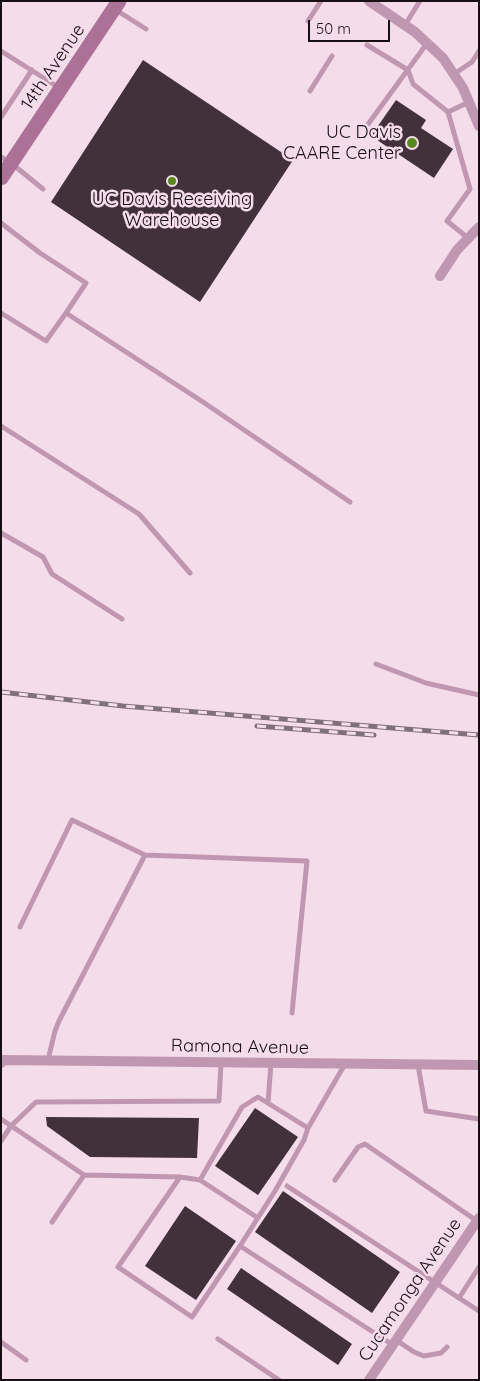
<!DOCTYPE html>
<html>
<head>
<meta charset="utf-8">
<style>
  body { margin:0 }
  #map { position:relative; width:480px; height:1381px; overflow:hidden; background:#f5dceb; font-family:Quicksand,sans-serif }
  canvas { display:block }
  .frame { position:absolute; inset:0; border:2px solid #170f14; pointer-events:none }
  .scale { position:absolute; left:308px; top:20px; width:82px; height:22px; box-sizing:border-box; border:2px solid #170f14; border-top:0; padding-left:6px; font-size:15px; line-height:18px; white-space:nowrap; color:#170f14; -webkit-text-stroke:4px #f5dceb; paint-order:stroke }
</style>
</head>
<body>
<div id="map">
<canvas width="480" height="1381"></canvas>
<div class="frame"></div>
<div class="scale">50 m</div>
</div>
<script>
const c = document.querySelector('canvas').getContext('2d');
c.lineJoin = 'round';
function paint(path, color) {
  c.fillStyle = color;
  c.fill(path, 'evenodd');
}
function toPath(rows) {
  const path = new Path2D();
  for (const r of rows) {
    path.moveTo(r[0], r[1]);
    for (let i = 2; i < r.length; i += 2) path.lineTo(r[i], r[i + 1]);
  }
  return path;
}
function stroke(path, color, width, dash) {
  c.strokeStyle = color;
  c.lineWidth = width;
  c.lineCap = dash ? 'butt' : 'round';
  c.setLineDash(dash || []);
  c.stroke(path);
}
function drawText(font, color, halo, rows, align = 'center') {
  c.font = font + ' Quicksand,sans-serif';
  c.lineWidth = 5;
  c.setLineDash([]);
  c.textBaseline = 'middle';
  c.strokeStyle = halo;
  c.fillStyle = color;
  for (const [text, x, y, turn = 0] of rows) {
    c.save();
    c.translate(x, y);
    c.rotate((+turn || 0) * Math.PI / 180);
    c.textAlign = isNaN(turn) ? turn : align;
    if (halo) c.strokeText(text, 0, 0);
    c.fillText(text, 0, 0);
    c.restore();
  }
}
paint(toPath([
  [143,60,293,160,200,302,51,202],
  [396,100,426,120,421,128,453,149,434,178,371,136],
  [255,1108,298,1137,258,1195,215,1166],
  [46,1117,199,1118,197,1158,90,1157,47,1126],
  [283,1191,400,1272,372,1313,255,1232],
  [185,1206,236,1241,196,1300,145,1266],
  [241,1268,352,1344,338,1365,227,1289]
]), '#42303b');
stroke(toPath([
  [116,10,146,29],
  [308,21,321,1],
  [405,25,420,1],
  [367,45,408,70,413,84,448,112,470,189,447,221,468,238],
  [1,51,58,87],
  [454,74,472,62,479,51],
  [310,91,332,56],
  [448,112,469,102],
  [1,117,32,70],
  [366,127,428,42],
  [1,157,11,163,43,189],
  [1,223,40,253,86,283,66,313,203,402,350,502],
  [1,313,46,341,66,313],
  [1,426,139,514,190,573],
  [1,533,43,557,52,574,122,619],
  [376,664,426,683,479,695],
  [145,855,307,861,292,1013],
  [20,927,72,820,145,855,59,1021,55,1031,48,1060],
  [418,1065,426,1111,479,1119],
  [268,1103,271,1063],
  [1,1119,84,1175,180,1177,200,1180,258,1218],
  [1,1141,11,1126,36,1102,219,1101,221,1063],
  [180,1177,118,1267,192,1317,240,1246,275,1191,304,1140,308,1128,345,1064],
  [200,1180,242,1107,258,1097,308,1128],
  [335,1180,358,1147,365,1144,477,1221],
  [287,1186,479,1311],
  [52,1222,84,1175],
  [240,1246,393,1345],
  [459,1298,479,1267],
  [218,1339,279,1380],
  [396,1340,414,1352,424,1356,441,1353,447,1347],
  [1,1342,26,1360]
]), '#c097b0', 5);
stroke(toPath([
  [369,1,415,32,443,58,463,88,479,126],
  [440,276,457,250,479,227],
  [1,1063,3,1060,479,1065],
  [369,1380,479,1218]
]), '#c097b0', 10);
stroke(toPath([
  [1,178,119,1]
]), '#ac7197', 15);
const rail = toPath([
  [1,692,123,706,479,735],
  [257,726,374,735]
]);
stroke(rail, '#807079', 5);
stroke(rail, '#f5dceb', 3, [9]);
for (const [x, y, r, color] of [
  [412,143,6,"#59891e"],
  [172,181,5,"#59891e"]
]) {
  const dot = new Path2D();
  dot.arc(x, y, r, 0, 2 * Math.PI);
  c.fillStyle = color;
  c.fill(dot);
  stroke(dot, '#f5dceb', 2);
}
drawText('18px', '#170f14', '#f5dceb', [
  ["14th Avenue",53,67,-56],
  ["Ramona Avenue",240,1047,1],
  ["Cucamonga Avenue",410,1290,-56]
]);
drawText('18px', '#170f14', '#f5dceb', [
  ["UC Davis",401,133],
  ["CAARE Center",401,154],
  ["UC Davis Receiving",172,200,"center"],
  ["Warehouse",172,221,"center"]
], 'right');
</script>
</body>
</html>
